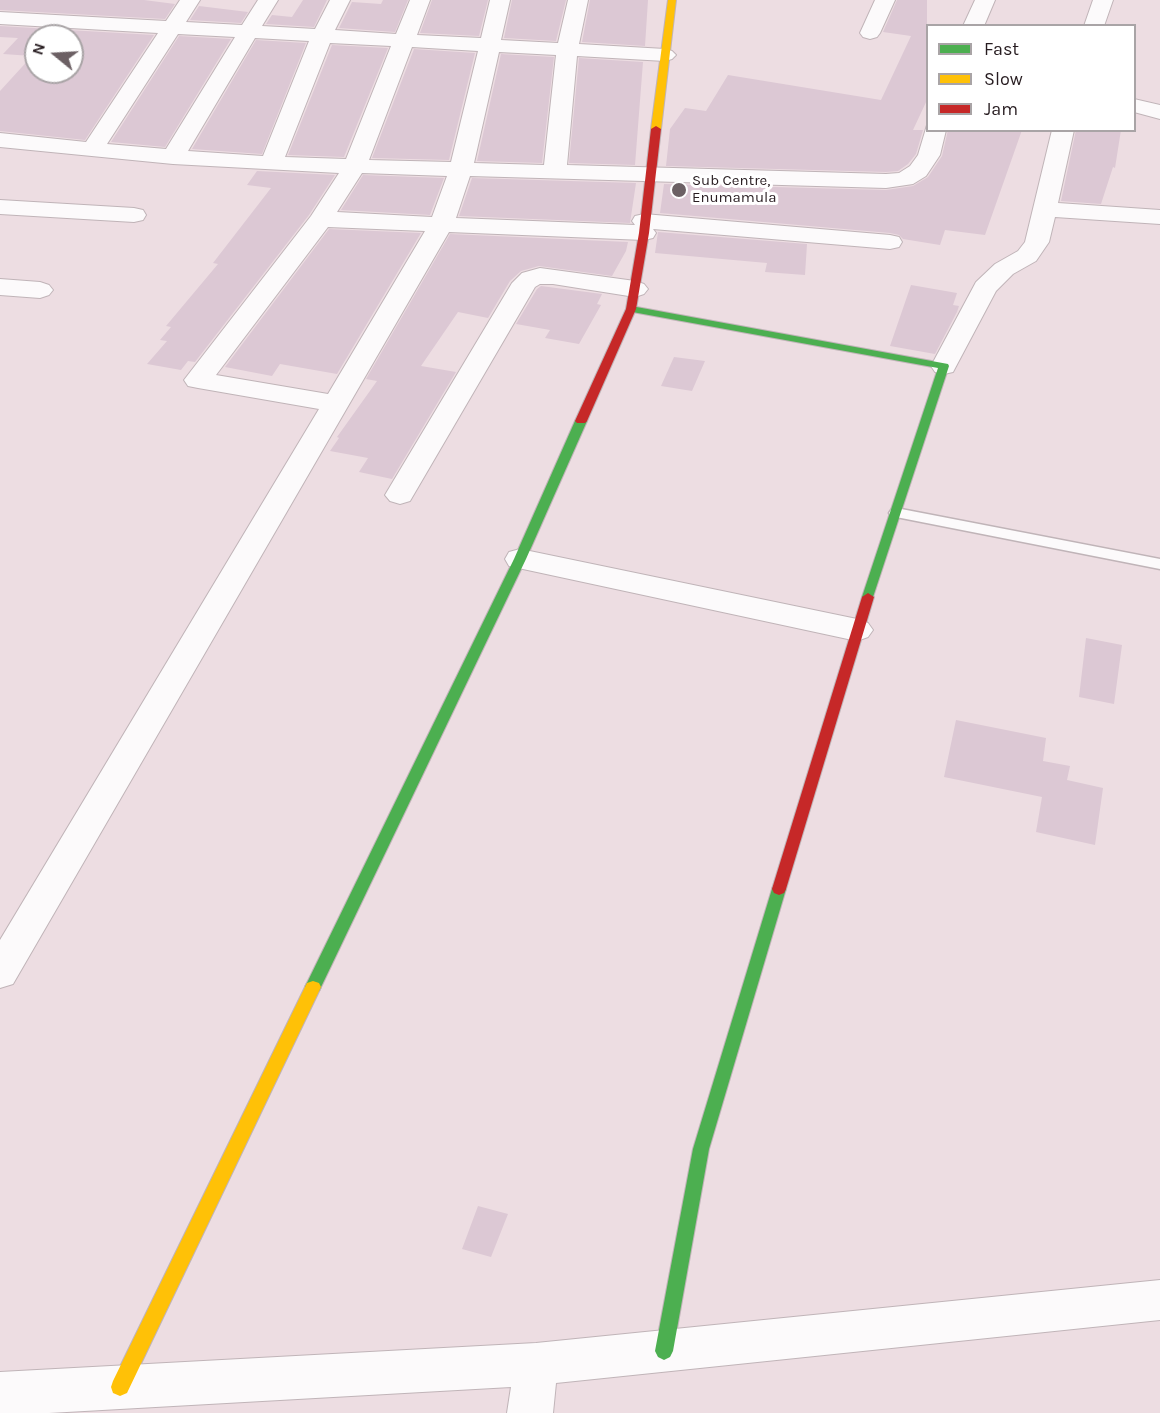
<!DOCTYPE html>
<html>
<head>
<meta charset="utf-8">
<style>
  body { margin:0 }
  #map { position:relative; width:1160px; height:1413px; overflow:hidden; background:#eddde2; font-family:Karla,sans-serif }
  canvas { display:block }
  .legend { position:absolute; left:926px; top:24px; width:210px; height:108px; box-sizing:border-box; background:#fff; border:2px solid #a9a4a6; margin:0; padding:8px 10px; list-style:none; font-size:18px; color:#271c20 }
  .legend li { display:flex; align-items:center; gap:12px; height:30px }
  .legend b { width:30px; border:2px solid #a9a4a6 }
  .north { position:absolute; left:24px; top:24px; width:60px; height:60px; box-sizing:border-box; background:#fff; border:2px solid #a9a4a6; border-radius:50%; rotate:288deg; font-size:16px; font-weight:700; line-height:24px; text-align:center; color:#271c20 }
  .north::after { content:''; display:block; margin:auto; width:21px; height:27px; background:#6c6064; clip-path:polygon(50% 0,100% 100%,50% 72%,0 100%) }
</style>
</head>
<body>
<div id="map">
<canvas width="1160" height="1413"></canvas>
<ul class="legend">
<li><b style="height:8px;background:#4caf50"></b>Fast</li>
<li><b style="height:8px;background:#ffc107"></b>Slow</li>
<li><b style="height:8px;background:#c62828"></b>Jam</li>
</ul>
<div class="north">N</div>
</div>
<script>
const c = document.querySelector('canvas').getContext('2d');
c.lineJoin = 'round';
function paint(path, color) {
  c.fillStyle = color;
  c.fill(path, 'evenodd');
}
function toPath(rows) {
  const path = new Path2D();
  for (const r of rows) {
    path.moveTo(r[0], r[1]);
    for (let i = 2; i < r.length; i += 2) path.lineTo(r[i], r[i + 1]);
  }
  return path;
}
function stroke(path, color, width, dash) {
  c.strokeStyle = color;
  c.lineWidth = width;
  c.lineCap = dash ? 'butt' : 'round';
  c.setLineDash(dash || []);
  c.stroke(path);
}
function drawText(font, color, halo, rows, align = 'center') {
  c.font = font + ' Karla,sans-serif';
  c.lineWidth = 6;
  c.setLineDash([]);
  c.textBaseline = 'middle';
  c.strokeStyle = halo;
  c.fillStyle = color;
  for (const [text, x, y, turn = 0] of rows) {
    c.save();
    c.translate(x, y);
    c.rotate((+turn || 0) * Math.PI / 180);
    c.textAlign = isNaN(turn) ? turn : align;
    if (halo) c.strokeText(text, 0, 0);
    c.fillText(text, 0, 0);
    c.restore();
  }
}
paint(toPath([
  [0,0,144,0,175,4,165,19,0,10],
  [303,0,327,0,314,27,266,24,272,15,292,17],
  [383,0,408,0,395,32,339,28,352,2,381,4],
  [432,0,488,0,479,36,420,33],
  [512,0,566,0,556,41,504,38],
  [590,0,648,0,645,46,582,42],
  [897,0,927,0,927,100,913,130,923,130,916,154,908,164,898,171,886,172,666,166,670,129,685,108,706,111,728,75,881,100,911,36,883,32],
  [199,6,248,12,241,23,190,20],
  [0,26,154,35,85,140,0,131,0,91,32,56,3,54,18,38,0,37],
  [36,36,72,36,72,72,36,72],
  [179,36,231,39,165,147,111,142],
  [256,40,306,43,262,154,192,149],
  [332,45,388,48,344,157,288,155],
  [414,49,475,53,449,160,372,158],
  [501,54,554,57,542,163,477,161],
  [579,58,643,62,635,165,569,163],
  [948,130,1022,130,985,235,945,230,940,245,903,239,899,235,890,233,660,213,664,184,886,190,913,186,928,177,942,156],
  [1076,130,1121,130,1115,168,1113,167,1101,204,1061,201],
  [257,171,335,175,309,215,195,362,188,361,181,370,147,364,167,341,160,340,171,327,166,326,218,264,213,263,271,188,247,185],
  [363,175,444,178,430,215,341,210],
  [472,178,636,183,630,223,459,216],
  [329,229,421,233,337,374,280,364,272,376,225,367],
  [658,232,807,244,805,275,765,272,767,263,655,253],
  [450,234,628,242,626,251,612,276,539,266,521,271,510,281,488,318,458,312,421,366,456,372,392,479,359,472,368,458,330,451,339,438,337,437,377,381,366,379],
  [911,285,957,293,953,305,959,306,957,312,935,354,890,346],
  [541,286,602,294,597,304,601,305,579,344,545,338,550,330,516,324,537,289],
  [674,357,705,361,692,391,661,386],
  [1086,638,1122,645,1114,704,1079,697],
  [956,720,1046,738,1043,761,1070,766,1067,780,1103,788,1095,845,1036,832,1042,797,944,777],
  [478,1206,508,1214,491,1257,462,1249]
]), '#dcc8d4');
const lane = toPath([
  [896,508,1160,559,1160,569,891,516,889,513,891,510,896,508]
]);
const street = toPath([
  [180,0,200,0,186,22,242,25,258,0,278,0,262,26,315,29,330,0,350,0,335,30,396,34,410,0,430,0,417,35,481,38,490,0,510,0,501,40,558,43,568,0,588,0,579,44,665,49,672,51,676,55,672,59,665,61,577,56,567,165,886,174,899,173,910,166,918,155,927,125,928,130,946,130,940,155,926,176,913,184,886,188,470,176,456,218,635,225,632,221,635,216,644,214,890,235,899,237,902,242,899,247,890,249,653,229,656,233,653,238,644,240,449,232,13,984,0,988,0,940,319,409,198,388,188,386,184,380,311,216,339,173,173,164,0,147,0,133,86,142,158,33,0,24,0,12,166,21,180,0],
  [178,34,235,37,166,149,107,144,178,34],
  [255,38,309,41,263,156,188,151,255,38],
  [330,43,391,46,346,159,285,157,330,43],
  [412,47,478,51,451,162,369,160,412,47],
  [499,52,556,55,544,165,474,163,499,52],
  [362,173,447,176,432,217,337,212,362,173],
  [328,227,425,231,328,394,216,375,328,227],
  [875,0,895,0,880,33,877,37,870,39,863,37,860,33,875,0],
  [975,0,995,0,984,26,963,26,975,0],
  [1093,0,1113,0,1104,26,1084,26,1093,0],
  [1134,99,1160,105,1160,119,1134,112,1134,99],
  [1052,130,1074,130,1058,203,1160,210,1160,224,1055,217,1049,242,1036,261,1013,274,996,291,953,372,944,374,935,372,931,366,976,282,995,264,1018,251,1025,242,1052,130],
  [0,200,134,208,143,210,146,215,143,220,134,222,0,214,0,200],
  [540,268,635,281,644,284,648,289,644,294,635,297,553,284,540,284,535,287,410,501,400,504,390,501,385,495,512,283,522,273,540,268],
  [0,279,40,282,49,285,53,290,49,295,40,298,0,295,0,279],
  [520,549,857,619,868,623,873,630,868,637,857,641,509,566,505,559,509,552,520,549],
  [1160,1280,1160,1320,556,1383,553,1413,507,1413,511,1387,49,1413,0,1413,0,1372,536,1343,1160,1280]
]);
const fast = toPath([
  [631,306,948,364,949,366,872,600,868,601,862,597,938,368,627,311,626,309,631,306],
  [581,418,587,421,526,559,321,987,319,991,313,993,307,991,305,987,514,559,575,421,581,418],
  [779,883,784,885,786,889,709,1149,673,1351,670,1357,664,1360,658,1357,655,1351,693,1149,772,889,774,885,779,883]
]);
const slow = toPath([
  [668,0,676,0,661,129,656,132,651,129,668,0],
  [313,981,319,983,321,987,127,1393,120,1396,113,1393,111,1387,113,1381,305,987,307,983,313,981]
]);
const jam = toPath([
  [656,126,661,129,649,233,636,309,587,421,585,423,577,423,575,421,626,309,639,233,651,129,656,126],
  [868,593,874,597,786,889,784,893,779,895,774,893,772,889,862,597,868,593]
]);
stroke(lane, '#c0b4b8', 3);
stroke(street, '#c0b4b8', 2);
stroke(fast, '#c0b4b8', 2);
stroke(slow, '#c0b4b8', 2);
stroke(jam, '#c0b4b8', 2);
paint(lane, '#fcfafb');
paint(street, '#fcfafb');
paint(fast, '#4caf50');
paint(slow, '#ffc107');
paint(jam, '#c62828');
for (const [x, y, r, color] of [
  [679,190,8,"#6c6064"]
]) {
  const dot = new Path2D();
  dot.arc(x, y, r, 0, 2 * Math.PI);
  c.fillStyle = color;
  c.fill(dot);
  stroke(dot, '#fff', 2);
}
drawText('15px', '#271c20', '#fff', [
  ["Sub Centre,",692,181],
  ["Enumamula",692,198]
], 'left');
</script>
</body>
</html>
